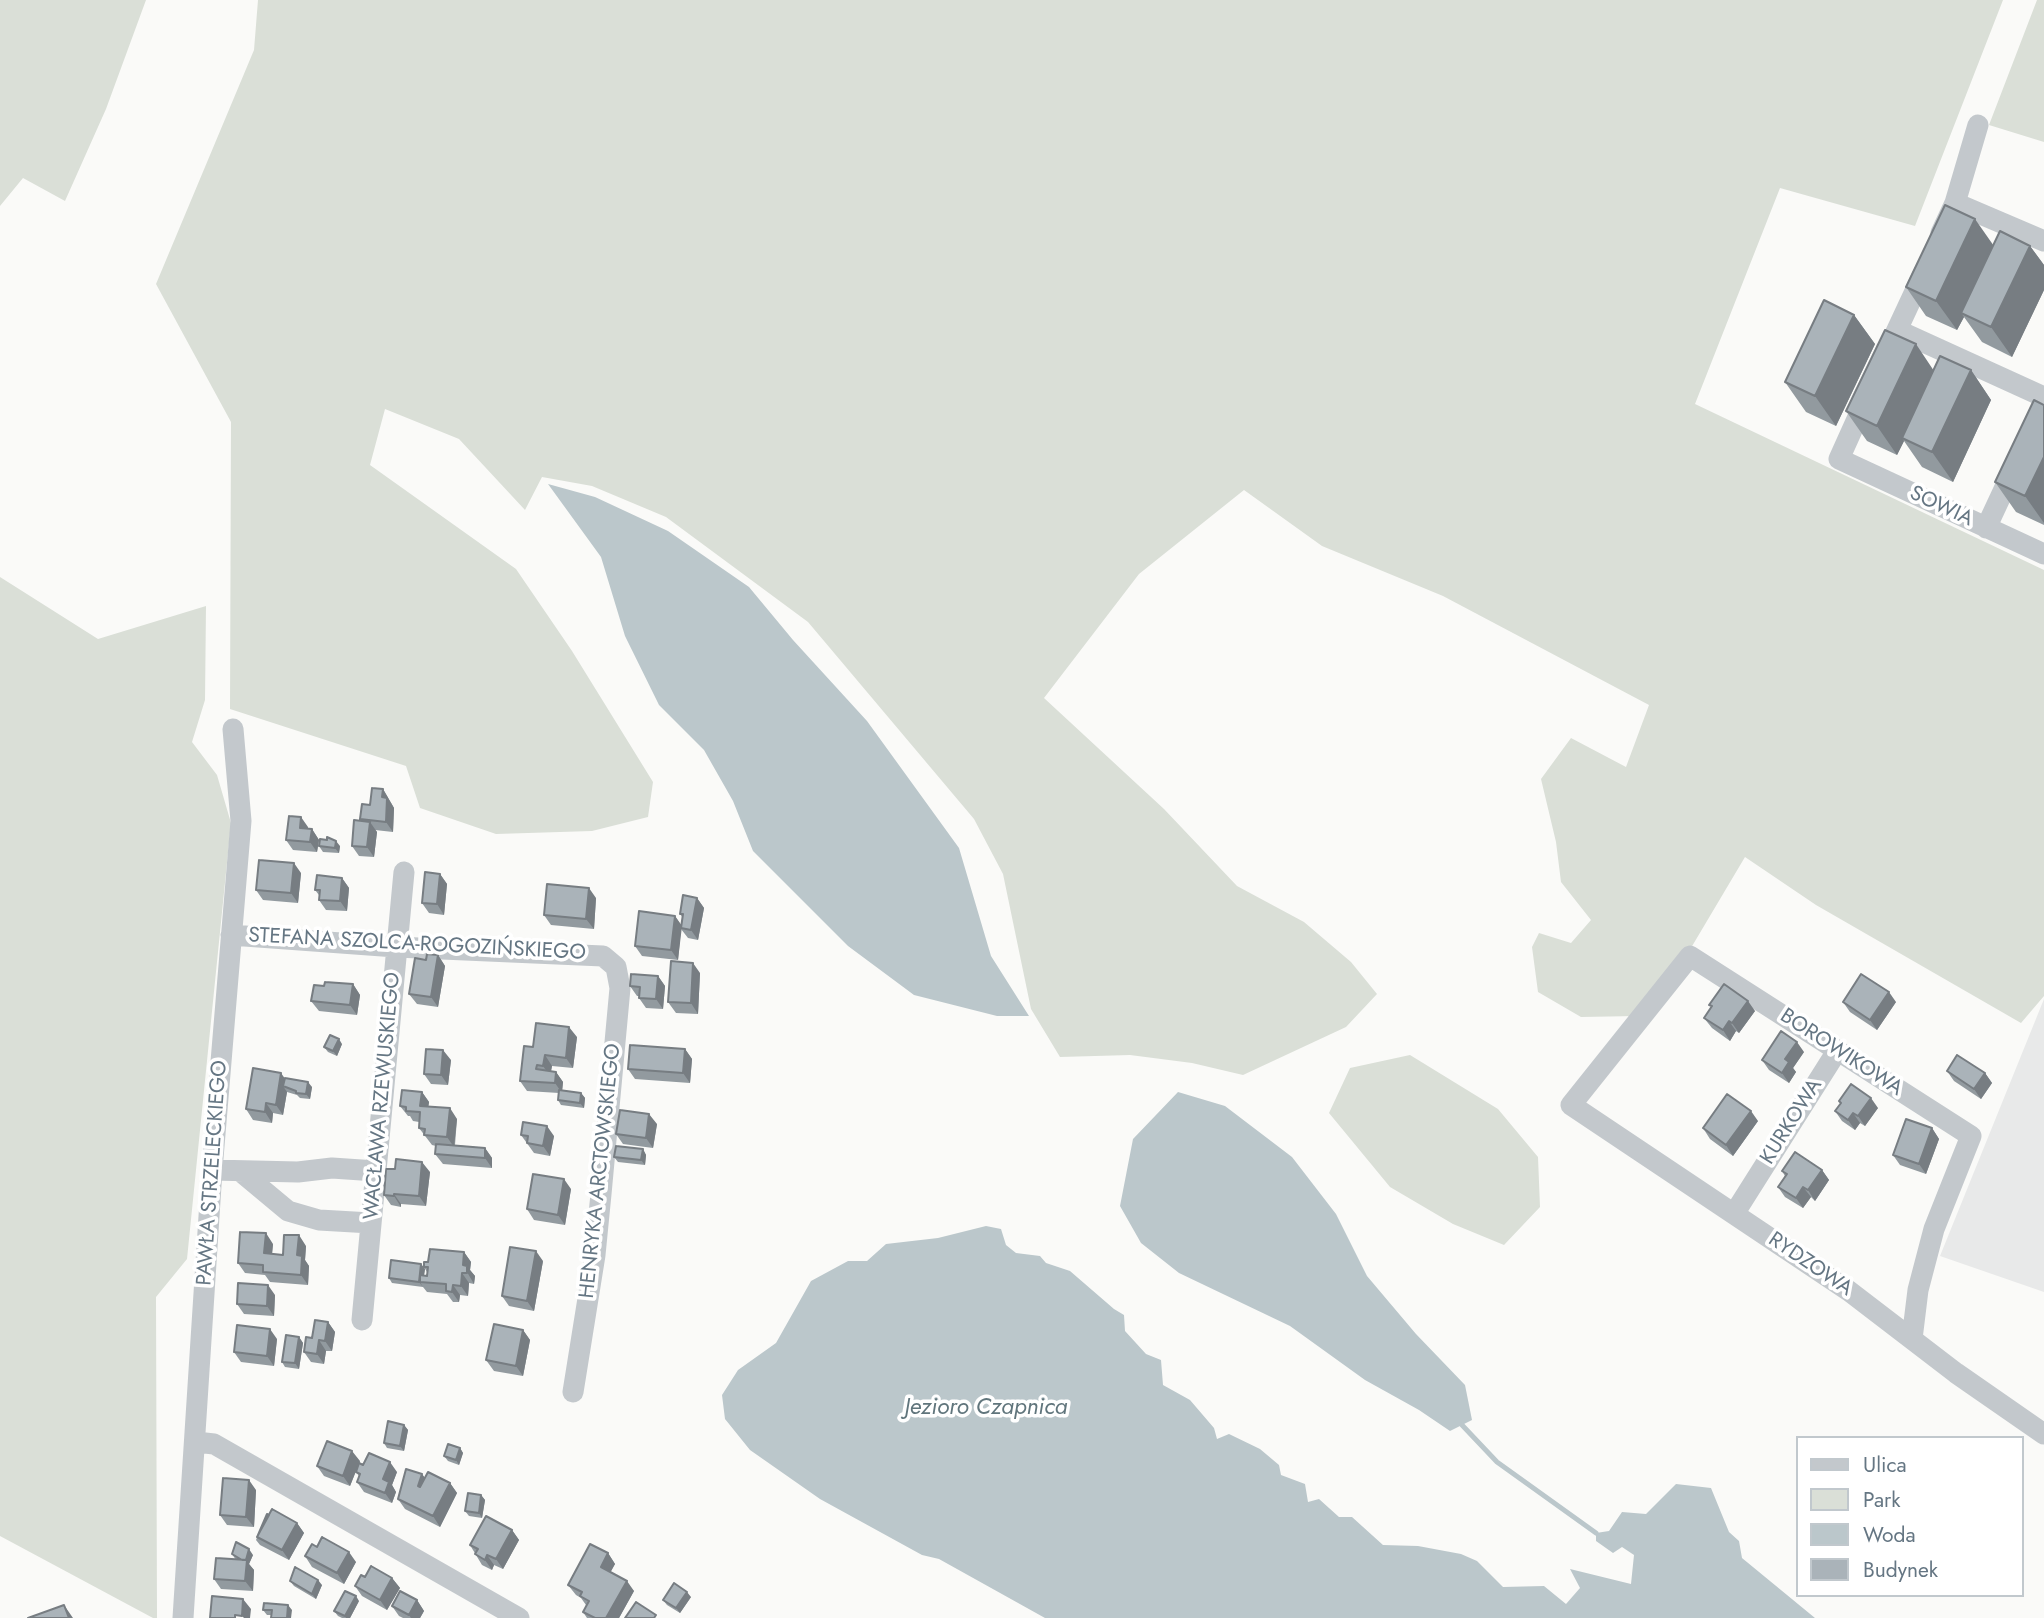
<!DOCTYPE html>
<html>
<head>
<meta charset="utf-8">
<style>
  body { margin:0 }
  #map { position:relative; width:2044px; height:1618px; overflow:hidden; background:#fafaf8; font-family:Jost,sans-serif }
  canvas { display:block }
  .legend { position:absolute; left:1796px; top:1436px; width:228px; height:161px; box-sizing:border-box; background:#fff; border:2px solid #c1c8cd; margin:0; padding:9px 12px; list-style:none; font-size:21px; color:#657683 }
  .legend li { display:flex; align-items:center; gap:14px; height:35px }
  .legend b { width:35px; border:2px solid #c1c8cd }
</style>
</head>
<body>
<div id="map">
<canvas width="2044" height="1618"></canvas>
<ul class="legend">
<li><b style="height:9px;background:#c3c8cc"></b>Ulica</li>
<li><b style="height:19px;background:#dadfd7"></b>Park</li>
<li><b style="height:19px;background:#bbc7cb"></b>Woda</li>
<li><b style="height:19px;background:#aab3b9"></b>Budynek</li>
</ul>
</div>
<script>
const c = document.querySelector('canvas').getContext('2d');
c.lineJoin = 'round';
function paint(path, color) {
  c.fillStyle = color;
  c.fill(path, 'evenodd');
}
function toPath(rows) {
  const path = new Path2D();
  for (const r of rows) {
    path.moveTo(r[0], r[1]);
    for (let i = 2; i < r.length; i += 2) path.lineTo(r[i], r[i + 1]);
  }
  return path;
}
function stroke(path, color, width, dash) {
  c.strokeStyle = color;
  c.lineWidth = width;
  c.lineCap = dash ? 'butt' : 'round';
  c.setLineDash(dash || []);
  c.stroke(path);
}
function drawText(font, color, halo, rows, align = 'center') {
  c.font = font + ' Jost,sans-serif';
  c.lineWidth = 7;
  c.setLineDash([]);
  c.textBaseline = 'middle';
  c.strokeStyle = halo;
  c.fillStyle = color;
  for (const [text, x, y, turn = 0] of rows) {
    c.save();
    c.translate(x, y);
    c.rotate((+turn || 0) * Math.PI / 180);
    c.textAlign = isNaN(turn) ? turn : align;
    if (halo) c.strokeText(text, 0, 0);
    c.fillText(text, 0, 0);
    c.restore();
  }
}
paint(toPath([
  [2044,999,2044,1292,1940,1256]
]), '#e8e9e9');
paint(toPath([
  [0,0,146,0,106,109,65,201,23,178,0,206],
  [258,0,2003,0,1915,226,1780,188,1695,404,2044,570,2044,996,2021,1023,1816,905,1745,857,1685,958,1637,1016,1581,1017,1538,992,1532,947,1539,933,1571,943,1591,920,1561,882,1556,842,1541,779,1571,738,1626,767,1649,705,1443,596,1322,546,1244,490,1139,574,1044,698,1164,809,1237,886,1304,922,1351,962,1377,994,1346,1027,1243,1075,1192,1063,1130,1055,1060,1057,1031,1009,1003,874,974,819,808,622,666,517,592,486,542,477,525,510,459,439,385,409,370,465,516,569,572,651,653,782,648,817,592,831,496,834,420,808,406,766,230,709,231,422,156,284,254,50],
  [2037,0,2044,0,2044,142,1989,125],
  [0,577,98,639,206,606,205,700,192,742,217,775,231,823,187,1259,156,1297,157,1618,153,1618,0,1536],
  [1410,1055,1498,1109,1538,1157,1540,1207,1504,1245,1453,1224,1390,1187,1329,1113,1350,1068]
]), '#dadfd7');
paint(toPath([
  [548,484,595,497,668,531,749,587,793,640,867,721,959,848,991,956,1029,1016,997,1016,914,995,848,946,753,851,733,801,704,750,659,705,625,636,601,557],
  [1178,1092,1225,1106,1292,1157,1336,1214,1367,1276,1416,1334,1465,1385,1472,1420,1450,1431,1419,1410,1365,1380,1290,1326,1179,1273,1141,1243,1120,1206,1133,1139],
  [986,1226,1001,1229,1006,1245,1016,1253,1040,1256,1046,1263,1070,1271,1114,1309,1124,1315,1125,1331,1146,1354,1161,1360,1163,1385,1190,1400,1214,1428,1217,1439,1229,1434,1260,1449,1279,1465,1281,1475,1305,1484,1308,1502,1319,1499,1339,1517,1352,1517,1383,1545,1418,1546,1461,1554,1477,1561,1503,1587,1544,1586,1566,1604,1580,1588,1570,1569,1631,1584,1634,1555,1622,1547,1613,1553,1596,1541,1596,1533,1609,1531,1622,1512,1646,1514,1676,1484,1711,1488,1729,1532,1739,1541,1742,1558,1815,1618,1045,1618,939,1559,922,1555,820,1499,750,1450,725,1419,722,1395,738,1370,776,1343,811,1281,848,1261,867,1261,886,1244,938,1238]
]), '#bbc7cb');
stroke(toPath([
  [1462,1425,1497,1462,1596,1533]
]), '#bbc7cb', 5);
stroke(toPath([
  [1955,203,2044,241],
  [1941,233,1955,203,1978,125],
  [1897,330,2044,397],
  [1883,360,1924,272],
  [1866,399,1839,459,2044,554],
  [1986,528,2014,468],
  [231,935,396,947,603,956,616,967,620,988,601,1194,595,1255,573,1392],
  [212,1170,298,1172,332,1168,376,1171],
  [240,1171,288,1211,319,1220,371,1223],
  [1734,1214,1837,1051],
  [362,1320,404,872],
  [1912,1339,1918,1290,1934,1229,1971,1136,1690,956,1571,1105,1849,1291,1956,1373,2044,1434],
  [196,1442,214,1444,519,1618],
  [183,1618,212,1170,241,821,233,729]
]), '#c3c8cc', 21);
paint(toPath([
  [1993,245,2030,246,2044,265,2044,290,2012,357,1982,342,1964,317,1957,330,1926,316,1906,287],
  [1854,315,1875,344,1836,426,1806,412,1785,382],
  [1934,370,1971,370,1991,400,1953,482,1922,467,1904,441,1897,455,1867,441,1846,411],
  [2044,405,2044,525,2016,512,1995,482],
  [383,789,394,808,393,832,375,830,377,832,374,857,359,856,352,846,362,821,360,819],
  [308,827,308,829,312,829,319,840,317,852,293,850,286,840],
  [319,846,340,846,339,853,323,852],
  [301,873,298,903,263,900,256,890],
  [440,874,447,884,444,915,429,913,422,903],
  [342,878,349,888,347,911,326,910,319,900,319,895,315,890],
  [596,898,594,929,551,925,544,915],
  [697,898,704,908,698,940,688,938,681,929,678,960,642,956,635,946,675,916,681,925,683,918,680,914],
  [438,955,445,966,438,1007,417,1004,409,994,426,960],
  [700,973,698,1014,676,1013,668,1002],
  [658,976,665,986,663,1009,646,1008,639,998,639,996,637,996,630,986],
  [353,984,360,995,357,1015,319,1011,311,1001,324,986],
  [1843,1002,1896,1002,1877,1030,1850,1012],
  [1709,1005,1755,1011,1739,1033,1736,1031,1730,1041,1712,1028,1704,1018,1712,1008],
  [577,1037,573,1068,552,1066,551,1071,556,1072,563,1082,562,1090,581,1093,585,1098,584,1108,561,1105,558,1100,559,1093,527,1091,520,1081,533,1047],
  [342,1044,337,1056,328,1052,324,1047],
  [685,1049,692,1059,690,1083,635,1079,628,1069],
  [1804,1052,1793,1068,1796,1072,1789,1083,1769,1070,1762,1060],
  [451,1060,448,1085,431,1084,424,1074],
  [1947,1071,1985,1073,1992,1083,1981,1099,1954,1081],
  [285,1078,312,1087,310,1099,300,1098,297,1095,287,1092,283,1115,273,1113,272,1123,253,1120,246,1109],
  [422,1092,429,1102,428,1107,457,1119,455,1145,485,1148,492,1158,492,1168,443,1164,435,1154,436,1146,432,1145,419,1128,419,1122,413,1121,410,1116,408,1116,400,1106],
  [1839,1101,1878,1108,1865,1126,1860,1123,1855,1130,1842,1121,1835,1111,1841,1104],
  [1758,1121,1733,1156,1710,1139,1703,1128],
  [657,1124,653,1148,623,1144,616,1134],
  [1932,1128,1939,1139,1926,1174,1900,1165,1893,1155],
  [521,1135,554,1136,550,1156,534,1153],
  [643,1149,646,1155,645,1165,618,1162,614,1157],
  [1822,1170,1829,1180,1815,1201,1811,1197,1803,1208,1785,1197,1778,1187,1785,1176,1782,1171],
  [430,1172,426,1206,401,1204,401,1207,391,1205,384,1195],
  [571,1189,565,1225,534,1220,527,1209],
  [273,1244,272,1254,283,1255,306,1246,305,1260,309,1266,308,1285,270,1282,265,1275,245,1273,238,1263],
  [464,1252,471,1262,470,1270,475,1276,474,1284,469,1283,468,1296,460,1295,459,1302,453,1302,447,1294,427,1292,423,1287,392,1283,389,1278,421,1264,425,1269,424,1275,427,1276,427,1272,424,1267,428,1262],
  [543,1261,534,1311,509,1306,502,1296],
  [275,1295,274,1316,244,1314,237,1304],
  [328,1322,335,1332,332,1351,326,1351,324,1364,311,1362,304,1352,312,1338],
  [523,1330,530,1340,523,1376,494,1371,486,1360],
  [299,1337,303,1343,299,1369,285,1367,282,1362],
  [277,1339,274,1366,241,1362,234,1352],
  [404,1425,408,1430,404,1451,387,1448,384,1443],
  [460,1448,463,1453,459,1465,448,1461,444,1456],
  [360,1461,350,1486,324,1476,317,1466],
  [363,1465,397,1472,392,1485,396,1492,392,1503,364,1492,357,1482,359,1476,356,1472],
  [422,1474,425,1478,450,1483,457,1493,440,1527,405,1509,398,1499],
  [256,1490,254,1527,227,1525,220,1515],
  [481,1495,485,1500,482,1518,469,1516,465,1511],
  [267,1514,297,1523,304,1533,289,1560,260,1545,256,1540],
  [512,1530,519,1540,503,1569,494,1565,492,1570,482,1565,470,1545],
  [317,1547,356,1562,344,1584,312,1567,305,1556],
  [608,1553,615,1564,610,1572,634,1591,619,1618,587,1618,583,1612,586,1605,581,1598,576,1595,568,1585],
  [232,1554,253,1555,249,1564,254,1570,253,1591,221,1589,214,1579,236,1560],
  [365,1577,392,1578,400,1588,387,1610,362,1596,355,1586],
  [290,1581,322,1585,316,1599,294,1586],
  [691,1597,680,1613,667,1605,663,1600],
  [417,1600,424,1611,420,1618,403,1618,399,1616,392,1606],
  [359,1601,350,1618,342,1618,338,1616,334,1611],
  [263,1610,292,1610,271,1615,267,1615]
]), '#929a9f');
paint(toPath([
  [1975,219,1996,249,1961,313,1964,317,1957,330,1936,301],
  [2030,246,2044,265,2044,290,2012,357,1991,327],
  [1854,315,1875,344,1836,426,1815,396],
  [1916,344,1936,374,1902,438,1904,441,1897,455,1877,426],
  [1971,370,1991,400,1953,482,1932,452],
  [2044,457,2044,523,2025,496],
  [383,789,394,808,393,832,386,822,382,797],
  [301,817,308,827,307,839,300,828],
  [370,822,377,832,374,857,367,847],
  [312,829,319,840,317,852,310,842],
  [336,841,340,846,339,853,335,848],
  [294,863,301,873,298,903,291,893],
  [440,874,447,884,444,915,437,904],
  [342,878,349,888,347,911,340,901],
  [589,888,596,898,594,929,586,919],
  [697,898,704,908,698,940,691,930],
  [675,916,682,926,678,960,671,950],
  [438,955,445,966,438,1007,431,997],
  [693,963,700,973,698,1014,691,1003],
  [658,976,665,986,663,1009,656,999],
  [353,984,360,995,357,1015,350,1005],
  [1889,992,1896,1002,1877,1030,1870,1020],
  [1748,1001,1755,1011,1739,1033,1732,1023],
  [1729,1021,1736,1031,1730,1041,1723,1030],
  [569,1027,577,1037,573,1068,566,1058],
  [339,1039,342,1044,337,1056,333,1051],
  [1797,1042,1804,1052,1793,1068,1796,1072,1789,1083,1782,1073,1785,1059],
  [685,1049,692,1059,690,1083,683,1073],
  [443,1050,451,1060,448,1085,441,1075],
  [545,1055,552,1066,550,1076,543,1066],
  [556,1072,563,1082,562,1093,555,1083],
  [281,1073,288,1083,283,1086,287,1092,283,1115,276,1105],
  [1985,1073,1992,1083,1981,1099,1974,1089],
  [308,1082,312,1087,310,1099,306,1094],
  [422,1092,429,1102,427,1116,420,1106],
  [581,1093,585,1098,584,1108,580,1103],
  [1871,1098,1878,1108,1865,1126,1858,1116],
  [266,1103,273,1113,272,1123,265,1112],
  [450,1108,457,1119,454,1147,447,1137],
  [1751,1111,1758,1121,1733,1156,1726,1145],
  [1853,1113,1860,1123,1855,1130,1848,1120],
  [649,1114,657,1124,653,1148,646,1138],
  [547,1126,554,1136,550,1156,543,1146],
  [1932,1128,1939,1139,1926,1174,1919,1164],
  [485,1148,492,1158,492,1168,485,1158],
  [643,1149,646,1155,645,1165,641,1160],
  [422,1162,430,1172,426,1206,419,1196],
  [1822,1170,1829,1180,1815,1201,1808,1190],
  [564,1179,571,1189,565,1225,558,1215],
  [1803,1187,1811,1197,1803,1208,1796,1198],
  [394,1194,401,1204,401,1207,394,1196],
  [266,1233,273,1244,271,1264,264,1253],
  [299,1235,306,1246,305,1260,309,1266,308,1285,301,1275,297,1255],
  [536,1251,543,1261,534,1311,527,1301],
  [464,1252,471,1262,470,1270,475,1276,474,1284,463,1265],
  [421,1264,425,1269,423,1282,420,1282,423,1287,419,1282],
  [462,1273,469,1283,468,1296,461,1286],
  [268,1285,275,1295,274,1316,267,1306],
  [453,1285,460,1295,459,1302,452,1292],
  [328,1322,335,1332,332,1351,325,1341],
  [270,1329,277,1339,274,1366,267,1356],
  [523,1330,530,1340,523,1376,516,1366],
  [299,1337,303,1343,299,1369,295,1363],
  [319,1340,326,1351,324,1364,317,1354],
  [404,1425,408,1430,404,1451,400,1446],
  [460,1448,463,1453,459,1465,456,1460],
  [352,1451,360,1461,350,1486,343,1476],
  [390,1462,397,1472,392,1485,396,1492,392,1503,385,1493,383,1479],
  [422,1474,429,1484,425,1496,418,1486],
  [249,1480,256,1490,254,1527,246,1517],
  [450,1483,457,1493,440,1527,433,1516],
  [481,1495,485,1500,482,1518,479,1513],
  [297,1523,304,1533,289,1560,282,1550],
  [512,1530,519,1540,503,1569,496,1559],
  [249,1549,253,1555,249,1564,254,1570,253,1591,245,1581,245,1562],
  [349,1552,356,1562,344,1584,337,1573],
  [608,1553,615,1564,608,1577,601,1567],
  [487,1555,494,1565,492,1570,485,1560],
  [392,1578,400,1588,387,1610,380,1600],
  [318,1580,322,1585,316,1599,312,1594],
  [627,1581,634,1591,619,1618,606,1618],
  [687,1592,691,1597,680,1613,676,1608],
  [356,1596,359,1601,350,1618,346,1618,345,1616],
  [243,1599,251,1609,250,1618,244,1618,242,1616],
  [417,1600,424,1611,420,1618,411,1618,409,1615],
  [64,1605,73,1618,69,1618],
  [288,1605,292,1610,291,1618,287,1618]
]), '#777d82');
const building = toPath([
  [1945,205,1975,219,1936,301,1906,287,1945,205],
  [2000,231,2030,246,1991,327,1961,313,2000,231],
  [1824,300,1854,315,1815,396,1785,382,1824,300],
  [1885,330,1916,344,1877,426,1846,411,1885,330],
  [1940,356,1971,370,1932,452,1902,438,1940,356],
  [2034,400,2044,405,2044,457,2025,496,1995,482,2034,400],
  [372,788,383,789,382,797,387,798,386,822,360,819,362,804,370,805,372,788],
  [289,816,301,817,300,828,312,829,310,842,286,840,289,816],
  [354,820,370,822,367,847,352,846,354,820],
  [327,837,336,841,335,848,319,846,320,839,327,840,327,837],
  [259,860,294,863,291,893,256,890,259,860],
  [425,872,440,874,437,904,422,903,425,872],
  [317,875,342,878,340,901,319,900,320,890,315,890,317,875],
  [547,884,589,888,586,919,544,915,547,884],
  [683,895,697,898,691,930,681,928,683,914,680,914,683,895],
  [639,911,675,916,671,950,635,946,639,911],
  [427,954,438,955,431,997,409,994,415,958,426,960,427,954],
  [671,961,693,963,691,1003,668,1002,671,961],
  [631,974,658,976,656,999,639,998,640,987,630,986,631,974],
  [1861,974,1889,992,1870,1020,1843,1002,1861,974],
  [325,982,353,984,350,1005,311,1001,314,985,324,986,325,982],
  [1724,984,1748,1001,1732,1023,1729,1021,1723,1030,1704,1018,1712,1006,1709,1005,1724,984],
  [536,1023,569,1027,566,1058,545,1055,543,1066,537,1065,536,1069,556,1072,555,1083,520,1081,524,1046,533,1047,536,1023],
  [1781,1031,1797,1042,1785,1059,1789,1062,1782,1073,1762,1060,1781,1031],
  [330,1035,339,1039,333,1051,324,1047,330,1035],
  [630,1045,685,1049,683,1073,628,1069,630,1045],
  [426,1049,443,1050,441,1075,424,1074,426,1049],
  [1957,1055,1985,1073,1974,1089,1947,1071,1957,1055],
  [253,1068,281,1073,276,1105,266,1103,265,1112,246,1109,253,1068],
  [285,1078,308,1082,306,1094,296,1093,296,1091,283,1086,285,1078],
  [1851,1084,1871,1098,1858,1116,1853,1113,1848,1120,1835,1111,1841,1103,1839,1101,1851,1084],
  [402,1090,422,1092,420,1106,450,1108,447,1137,424,1135,425,1129,419,1128,420,1112,406,1111,406,1107,400,1106,402,1090],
  [559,1090,581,1093,580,1103,558,1100,559,1090],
  [1727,1094,1751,1111,1726,1145,1703,1128,1727,1094],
  [620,1110,649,1114,646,1138,616,1134,620,1110],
  [1906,1119,1932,1128,1919,1164,1893,1155,1906,1119],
  [523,1122,547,1126,543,1146,527,1143,528,1136,521,1135,523,1122],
  [436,1144,485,1148,485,1158,435,1154,436,1144],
  [616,1146,643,1149,641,1160,614,1157,616,1146],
  [1795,1152,1822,1170,1808,1190,1803,1187,1796,1198,1778,1187,1787,1174,1782,1171,1795,1152],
  [396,1159,422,1162,419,1196,394,1194,394,1196,384,1195,386,1169,395,1169,396,1159],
  [533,1174,564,1179,558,1215,527,1209,533,1174],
  [240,1232,266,1233,264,1253,283,1255,284,1235,299,1235,297,1255,302,1256,301,1275,263,1272,263,1265,238,1263,240,1232],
  [510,1247,536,1251,527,1301,502,1296,510,1247],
  [430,1249,464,1252,463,1265,467,1266,467,1273,462,1273,461,1286,453,1285,452,1292,446,1291,446,1284,420,1282,420,1275,427,1276,428,1267,424,1267,424,1262,428,1262,430,1249],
  [391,1260,421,1264,419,1282,389,1278,391,1260],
  [238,1283,268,1285,267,1306,237,1304,238,1283],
  [315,1320,328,1322,325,1341,319,1340,317,1354,304,1352,306,1337,312,1338,315,1320],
  [494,1324,523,1330,516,1366,486,1360,494,1324],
  [237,1325,270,1329,267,1356,234,1352,237,1325],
  [286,1335,299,1337,295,1363,282,1362,286,1335],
  [388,1421,404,1425,400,1446,384,1443,388,1421],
  [327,1441,352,1451,343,1476,317,1466,327,1441],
  [448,1444,460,1448,456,1460,444,1456,448,1444],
  [369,1453,390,1462,383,1479,389,1482,385,1493,357,1482,360,1474,356,1472,359,1463,363,1465,369,1453],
  [406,1469,422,1474,418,1486,420,1487,428,1472,450,1483,433,1516,398,1499,406,1469],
  [223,1478,249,1480,246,1517,220,1515,223,1478],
  [468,1493,481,1495,479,1513,465,1511,468,1493],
  [272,1509,297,1523,282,1550,257,1537,272,1509],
  [267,1514,269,1515,258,1535,267,1514],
  [486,1516,512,1530,496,1559,487,1555,485,1560,475,1554,478,1549,470,1545,486,1516],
  [322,1537,349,1552,337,1573,305,1556,312,1544,317,1547,322,1537],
  [236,1542,249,1549,246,1560,242,1560,232,1554,236,1542],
  [590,1544,608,1553,601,1567,627,1581,606,1618,595,1618,583,1612,589,1601,580,1596,582,1592,568,1585,590,1544],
  [216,1558,247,1560,245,1581,214,1579,216,1558],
  [371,1566,392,1578,380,1600,355,1586,361,1575,365,1577,371,1566],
  [295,1567,318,1580,312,1594,290,1581,295,1567],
  [674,1583,687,1592,676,1608,663,1600,674,1583],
  [345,1591,356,1596,345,1616,334,1611,345,1591],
  [400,1591,417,1600,409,1615,392,1606,400,1591],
  [212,1596,243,1599,242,1616,235,1615,235,1618,210,1618,212,1596],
  [636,1602,656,1615,654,1618,625,1618,636,1602],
  [264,1603,288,1605,287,1618,271,1618,272,1610,263,1610,264,1603],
  [64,1605,69,1618,28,1618,64,1605]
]);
paint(building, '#aab3b9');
stroke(building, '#777d82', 2);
drawText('21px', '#657683', '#fff', [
  ["SOWIA",1941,507,25],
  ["STEFANA SZOLCA-ROGOZIŃSKIEGO",417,945,3],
  ["BOROWIKOWA",1841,1053,33],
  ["WACŁAWA RZEWUSKIEGO",383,1096,-85],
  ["KURKOWA",1792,1122,-58],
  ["HENRYKA ARCTOWSKIEGO",601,1171,-84],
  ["PAWŁA STRZELECKIEGO",213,1173,-86],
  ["RYDZOWA",1810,1265,34]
]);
drawText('italic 23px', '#60757c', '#fff', [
  ["Jezioro Czapnica",986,1408]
]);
</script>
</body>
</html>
